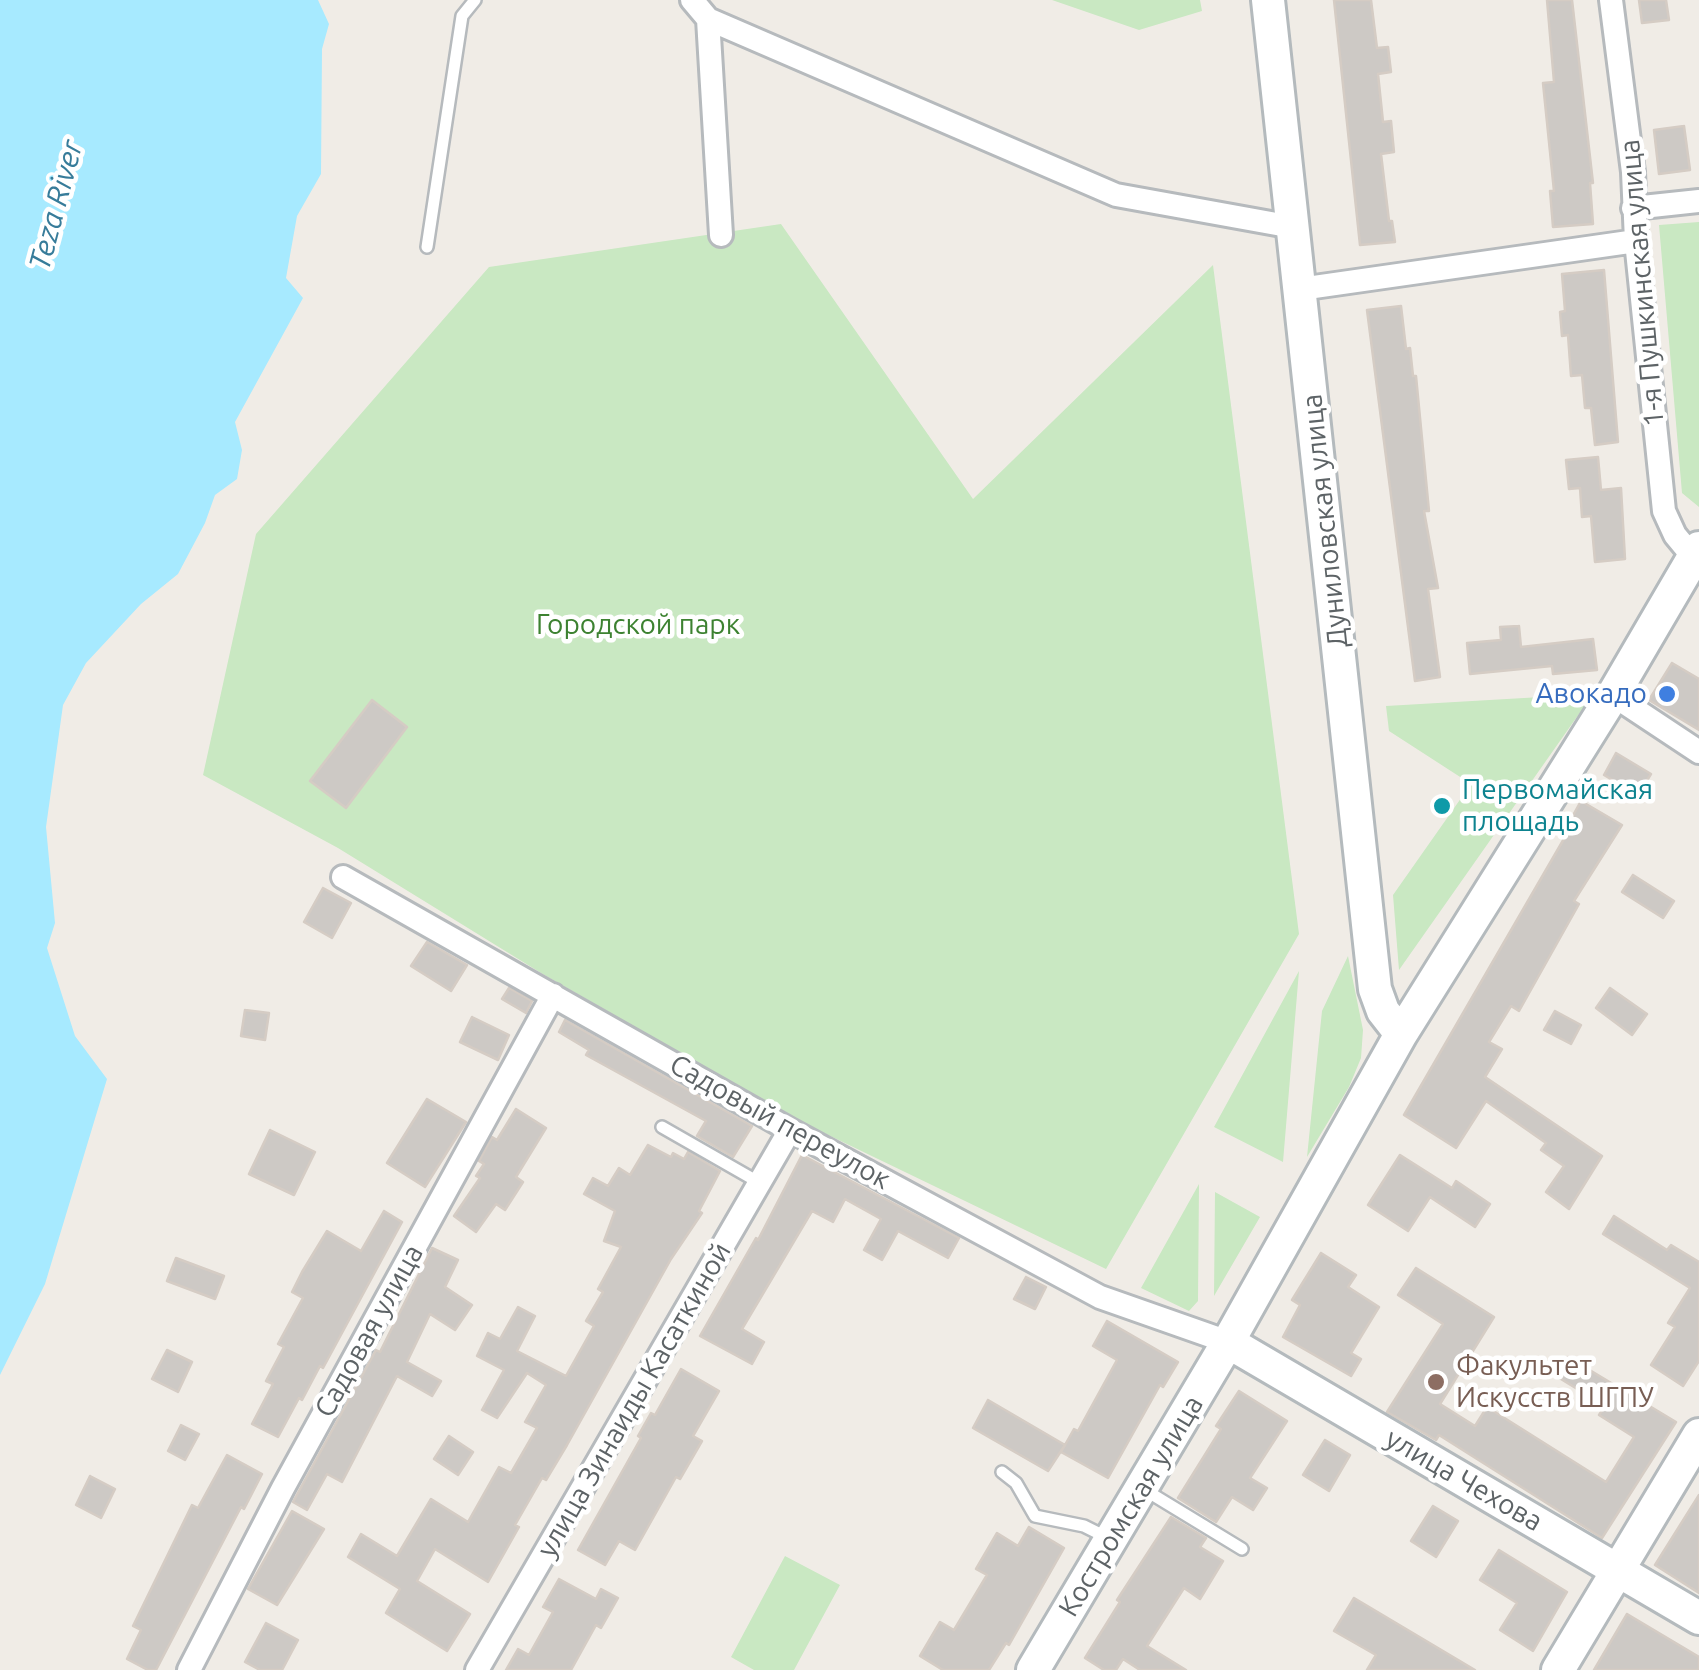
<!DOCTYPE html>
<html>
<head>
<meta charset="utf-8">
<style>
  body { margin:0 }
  canvas { display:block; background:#f0ece6 }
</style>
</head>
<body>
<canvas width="1699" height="1670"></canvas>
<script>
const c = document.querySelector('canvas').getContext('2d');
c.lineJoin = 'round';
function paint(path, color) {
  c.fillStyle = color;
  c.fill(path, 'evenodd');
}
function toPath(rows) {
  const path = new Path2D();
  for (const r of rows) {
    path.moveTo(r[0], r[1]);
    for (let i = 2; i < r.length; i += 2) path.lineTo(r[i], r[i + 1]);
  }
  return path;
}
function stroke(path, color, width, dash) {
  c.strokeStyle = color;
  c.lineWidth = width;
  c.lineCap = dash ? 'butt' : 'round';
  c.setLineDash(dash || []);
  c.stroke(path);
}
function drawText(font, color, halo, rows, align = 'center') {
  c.font = font + ' Ubuntu,sans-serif';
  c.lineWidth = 9;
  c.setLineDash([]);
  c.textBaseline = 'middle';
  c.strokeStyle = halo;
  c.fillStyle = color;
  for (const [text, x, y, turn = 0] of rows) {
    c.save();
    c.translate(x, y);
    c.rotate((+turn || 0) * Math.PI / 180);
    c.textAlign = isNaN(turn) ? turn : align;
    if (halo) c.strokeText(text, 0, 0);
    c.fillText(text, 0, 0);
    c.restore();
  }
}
paint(toPath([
  [1052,0,1200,0,1202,11,1139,30],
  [1699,222,1699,507,1682,493,1659,225],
  [781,224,973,499,1213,265,1299,934,1106,1269,793,1118,541,973,338,848,203,775,256,534,489,267],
  [1593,694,1399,970,1393,895,1471,784,1389,731,1386,706],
  [1348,956,1363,1030,1361,1058,1349,1087,1307,1157,1322,1011],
  [1299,971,1283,1162,1214,1127],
  [1199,1184,1198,1301,1189,1311,1141,1288],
  [1215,1192,1260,1217,1214,1296],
  [785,1556,840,1585,794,1670,754,1670,731,1657]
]), '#c9e8c2');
paint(toPath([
  [0,0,318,0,329,24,322,49,321,174,297,216,286,278,303,298,235,422,242,450,237,479,215,495,205,523,178,574,141,604,86,663,63,705,46,827,55,923,47,948,75,1036,107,1079,45,1284,0,1375]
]), '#a7eaff');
const building = toPath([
  [1334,0,1371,0,1377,48,1388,47,1391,72,1378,74,1383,122,1391,121,1394,152,1381,154,1389,221,1392,221,1395,242,1360,245,1334,0],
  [1547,0,1572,0,1593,183,1590,183,1593,224,1553,227,1550,191,1554,191,1543,83,1554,82,1547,0],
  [1639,0,1666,0,1669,20,1642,23,1639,0],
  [1684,126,1690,170,1659,174,1654,130,1684,126],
  [1604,270,1618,442,1595,445,1591,408,1585,408,1582,375,1571,376,1568,335,1562,336,1560,312,1565,311,1562,274,1604,270],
  [1401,306,1406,349,1410,348,1413,376,1416,376,1429,511,1424,511,1438,588,1428,589,1440,677,1415,681,1367,310,1401,306],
  [1598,457,1601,490,1621,488,1625,559,1595,562,1591,516,1582,517,1580,488,1569,489,1566,460,1598,457],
  [1519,626,1521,647,1593,639,1597,670,1553,674,1552,666,1470,674,1467,643,1501,640,1500,627,1519,626],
  [1672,663,1699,679,1699,730,1649,700,1672,663],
  [372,700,407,727,346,808,310,781,372,700],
  [1616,753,1651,774,1638,795,1604,775,1616,753],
  [1581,801,1622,825,1574,901,1579,904,1519,1011,1511,1006,1489,1042,1502,1049,1485,1077,1602,1156,1569,1209,1546,1192,1564,1166,1541,1150,1546,1143,1486,1101,1456,1148,1404,1115,1565,837,1562,835,1581,801],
  [1633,875,1674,901,1663,918,1622,892,1633,875],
  [323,888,351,903,332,938,304,922,323,888],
  [427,942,467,965,451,991,411,966,427,942],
  [509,988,532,1001,526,1013,502,999,509,988],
  [1610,988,1647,1014,1632,1035,1596,1008,1610,988],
  [245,1010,269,1013,265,1040,241,1036,245,1010],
  [1555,1011,1581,1025,1571,1044,1544,1030,1555,1011],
  [472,1017,509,1035,498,1060,460,1042,472,1017],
  [565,1020,752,1126,733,1157,697,1136,706,1121,586,1055,589,1050,559,1032,565,1020],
  [427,1099,466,1122,425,1187,387,1163,427,1099],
  [516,1109,546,1128,516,1177,523,1182,505,1210,496,1204,476,1232,454,1216,480,1178,476,1176,484,1164,479,1161,492,1137,497,1140,516,1109],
  [270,1130,315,1152,294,1195,249,1174,270,1130],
  [648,1145,671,1157,673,1153,684,1159,688,1152,720,1171,699,1211,702,1213,671,1259,567,1445,546,1480,542,1478,515,1525,519,1527,488,1582,435,1549,417,1581,470,1614,447,1651,386,1613,400,1589,348,1557,361,1534,397,1556,431,1499,468,1522,499,1467,511,1473,537,1428,525,1422,546,1385,527,1373,497,1418,482,1410,504,1370,477,1356,488,1333,500,1339,518,1307,535,1316,517,1351,566,1376,594,1326,586,1321,603,1292,598,1289,621,1247,604,1241,615,1211,584,1194,593,1178,608,1186,619,1168,630,1175,648,1145],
  [802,1155,959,1238,948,1258,898,1231,882,1260,864,1250,881,1219,845,1199,833,1222,812,1211,742,1329,764,1342,752,1364,700,1336,756,1238,758,1240,802,1155],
  [1400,1155,1452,1188,1456,1181,1490,1204,1475,1227,1430,1197,1408,1231,1368,1205,1400,1155],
  [384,1211,402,1222,323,1368,320,1366,302,1400,299,1398,278,1437,252,1424,273,1384,266,1381,284,1347,278,1344,303,1298,292,1292,302,1272,327,1231,361,1251,384,1211],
  [1614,1216,1667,1250,1671,1245,1699,1262,1699,1361,1683,1386,1651,1365,1675,1327,1668,1323,1690,1288,1603,1234,1614,1216],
  [432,1248,458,1260,445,1287,472,1305,455,1330,430,1314,407,1362,441,1381,432,1396,397,1376,342,1482,327,1474,307,1510,293,1502,376,1350,380,1352,432,1248],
  [1321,1253,1356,1275,1348,1287,1379,1307,1351,1353,1361,1359,1351,1376,1283,1337,1300,1305,1292,1300,1321,1253],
  [176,1258,224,1276,215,1299,167,1281,176,1258],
  [1416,1268,1494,1317,1440,1404,1475,1426,1487,1407,1606,1482,1634,1437,1599,1415,1605,1406,1556,1376,1568,1357,1676,1422,1602,1538,1439,1435,1436,1440,1387,1412,1443,1324,1398,1295,1416,1268],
  [1026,1277,1046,1287,1035,1309,1014,1299,1026,1277],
  [1107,1321,1178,1362,1163,1387,1160,1385,1108,1478,1061,1452,1074,1429,1078,1431,1117,1360,1093,1346,1107,1321],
  [167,1350,192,1362,178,1392,152,1379,167,1350],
  [681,1369,719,1391,693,1436,702,1441,680,1479,676,1477,635,1550,619,1541,605,1565,578,1550,641,1438,638,1436,651,1413,655,1415,681,1369],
  [1239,1391,1287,1421,1250,1478,1267,1488,1253,1510,1232,1497,1216,1522,1178,1498,1221,1429,1216,1426,1239,1391],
  [988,1400,1065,1445,1048,1471,973,1428,988,1400],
  [181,1425,199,1434,185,1460,168,1451,181,1425],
  [449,1436,473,1452,458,1475,434,1459,449,1436],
  [1325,1440,1350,1455,1329,1491,1303,1475,1325,1440],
  [227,1455,262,1474,244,1509,241,1507,156,1670,148,1670,127,1659,141,1630,133,1626,192,1505,198,1508,227,1455],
  [90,1476,115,1489,101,1518,76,1505,90,1476],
  [1699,1495,1699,1593,1655,1565,1699,1495],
  [1433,1506,1458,1521,1436,1557,1411,1541,1433,1506],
  [292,1511,324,1529,277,1605,248,1589,292,1511],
  [1171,1517,1206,1538,1200,1547,1223,1561,1200,1599,1184,1588,1147,1646,1186,1670,1140,1670,1123,1659,1116,1670,1104,1670,1085,1658,1120,1602,1117,1600,1171,1517],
  [1029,1527,1064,1548,1009,1645,1006,1643,989,1670,943,1670,920,1656,940,1622,954,1630,987,1575,976,1569,997,1533,1018,1546,1029,1527],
  [1499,1550,1567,1592,1533,1651,1500,1630,1517,1603,1480,1580,1499,1550],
  [559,1579,596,1599,601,1589,618,1598,601,1628,596,1625,571,1670,506,1670,518,1649,529,1655,553,1612,543,1607,559,1579],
  [1354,1598,1475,1670,1367,1670,1376,1655,1334,1631,1354,1598],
  [1627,1614,1699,1657,1699,1670,1594,1670,1627,1614],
  [266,1623,298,1640,282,1670,260,1670,245,1662,266,1623]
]);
paint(building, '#cdc9c5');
stroke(building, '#d5ccc4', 2.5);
const lane = toPath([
  [427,247,462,16,475,0],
  [662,1127,760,1183],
  [1002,1472,1016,1483,1035,1516,1084,1526,1106,1537],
  [1145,1490,1242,1549]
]);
const street = toPath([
  [692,0,708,19,1116,195,1293,227],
  [1611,0,1633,172,1636,241,1664,511,1675,535,1694,558],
  [708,19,721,235],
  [1633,208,1699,201],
  [1300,289,1636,241],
  [1613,695,1699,752],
  [343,877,790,1130,1100,1297,1228,1342],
  [189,1670,283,1488,553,995],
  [477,1670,790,1130]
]);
const secondary = toPath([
  [1268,0,1375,989,1383,1011,1401,1034],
  [1228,1342,1699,1618],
  [1033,1670,1228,1342,1401,1034,1613,695,1699,548],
  [1558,1670,1699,1435]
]);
stroke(lane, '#b6babd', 16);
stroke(street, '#b6babd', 28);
stroke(secondary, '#b4babd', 38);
stroke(lane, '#fff', 11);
stroke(street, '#fff', 22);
stroke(secondary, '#fff', 32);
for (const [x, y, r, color] of [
  [1667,694,10,"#3f7fe0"],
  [1442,806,10,"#0f9aa8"],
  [1436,1382,10,"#8d6e63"]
]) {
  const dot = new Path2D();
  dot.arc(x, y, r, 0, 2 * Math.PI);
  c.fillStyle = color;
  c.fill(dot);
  stroke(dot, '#fff', 4);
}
drawText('28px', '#5d6366', '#fff', [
  ["1-я Пушкинская улица",1642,283,-95],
  ["Дуниловская улица",1325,521,-96],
  ["Садовый переулок",780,1122,29],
  ["Садовая улица",369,1331,-61],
  ["улица Зинаиды Касаткиной",634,1400,-60],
  ["улица Чехова",1464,1480,30],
  ["Костромская улица",1131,1506,-59]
]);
drawText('28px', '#3d8231', '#fff', [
  ["Городской парк",638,625]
]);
drawText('28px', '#366cbe', '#fff', [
  ["Авокадо",1647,694]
], 'right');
drawText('28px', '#0d838f', '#fff', [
  ["Первомайская",1462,790],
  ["площадь",1462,822]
], 'left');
drawText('28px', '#785e54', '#fff', [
  ["Факультет",1456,1366],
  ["Искусств ШГПУ",1456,1398]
], 'left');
drawText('italic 30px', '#377c9a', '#fff', [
  ["Teza River",56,205,-75]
]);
</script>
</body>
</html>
